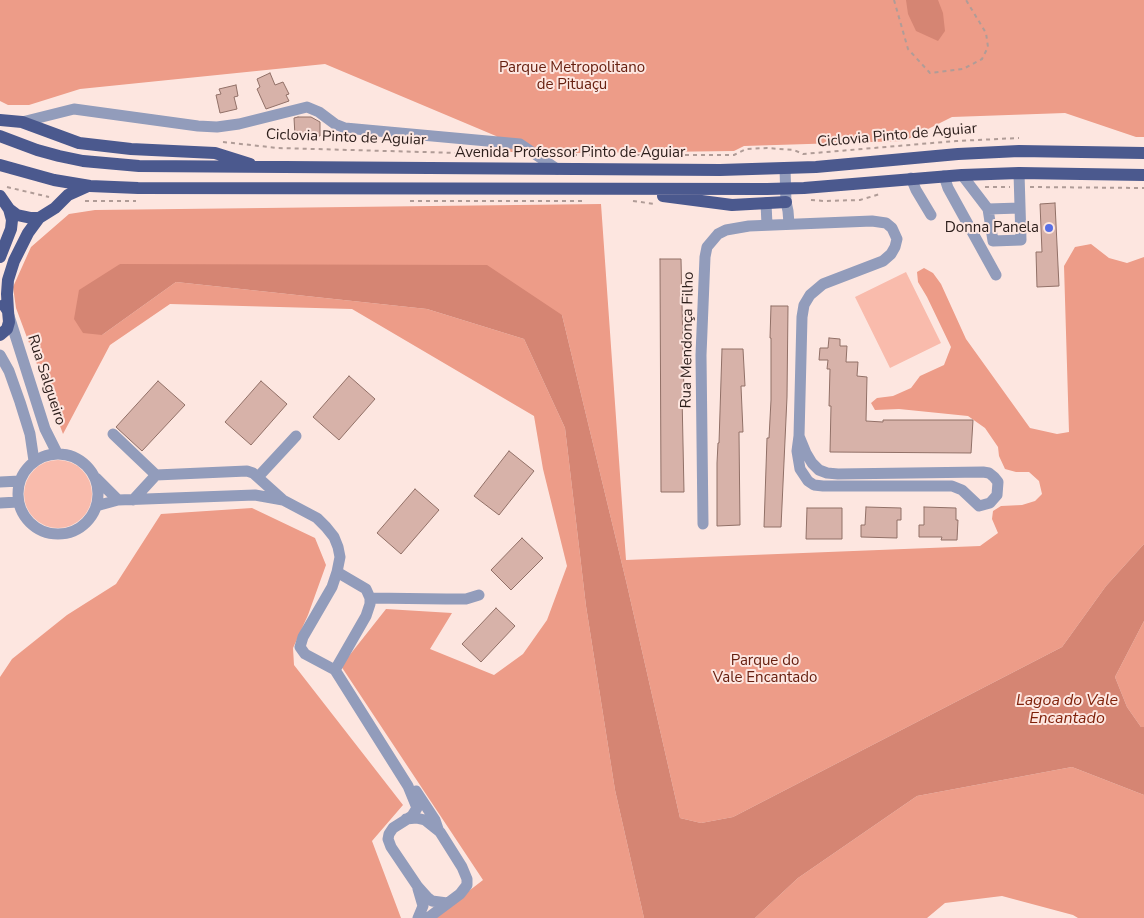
<!DOCTYPE html>
<html>
<head>
<meta charset="utf-8">
<style>
  body { margin:0 }
  canvas { display:block; background:#fde6e0 }
</style>
</head>
<body>
<canvas width="1144" height="918"></canvas>
<script>
const c = document.querySelector('canvas').getContext('2d');
c.lineJoin = 'round';
function paint(path, color) {
  c.fillStyle = color;
  c.fill(path, 'evenodd');
}
function toPath(rows) {
  const path = new Path2D();
  for (const r of rows) {
    if (r.length === 3) {
      path.moveTo(r[0] + r[2], r[1]);
      path.arc(r[0], r[1], r[2], 0, 2 * Math.PI);
      continue;
    }
    path.moveTo(r[0], r[1]);
    for (let i = 2; i < r.length; i += 2) path.lineTo(r[i], r[i + 1]);
  }
  return path;
}
function stroke(path, color, width, dash) {
  c.strokeStyle = color;
  c.lineWidth = width;
  c.lineCap = dash ? 'butt' : 'round';
  c.setLineDash(dash || []);
  c.stroke(path);
}
function drawText(font, color, halo, rows, align = 'center') {
  c.font = font + ' "Nunito Sans",sans-serif';
  c.lineWidth = 4;
  c.setLineDash([]);
  c.textBaseline = 'middle';
  c.strokeStyle = halo;
  c.fillStyle = color;
  for (const [text, x, y, turn = 0] of rows) {
    c.save();
    c.translate(x, y);
    c.rotate((+turn || 0) * Math.PI / 180);
    c.textAlign = isNaN(turn) ? turn : align;
    if (halo) c.strokeText(text, 0, 0);
    c.fillText(text, 0, 0);
    c.restore();
  }
}
paint(toPath([
  [906,272,941,343,890,368,855,297],
  [58,494,34]
]), '#f9bbac');
paint(toPath([
  [0,0,1144,0,1144,137,1136,137,1065,113,952,117,904,141,744,146,734,151,580,153,510,152,496,136,325,64,80,89,29,105,8,105,0,101],
  [601,204,626,560,980,546,998,533,992,519,993,511,1001,506,1022,505,1035,501,1042,494,1039,481,1029,472,1016,472,1005,469,999,456,998,447,985,428,968,416,899,409,875,410,871,403,877,398,893,396,911,388,920,376,944,365,951,347,927,297,918,282,917,272,924,268,933,273,941,284,966,339,1030,428,1057,434,1069,432,1064,266,1075,247,1091,244,1109,258,1127,263,1144,257,1144,544,1106,586,1062,647,733,817,701,823,680,818,627,585,562,315,120,264,102,335,176,282,427,309,524,339,565,428,586,606,615,790,644,918,434,918,483,880,341,666,386,609,452,613,430,649,494,675,523,654,547,620,567,566,543,469,534,416,352,309,170,304,110,345,63,434,16,308,13,287,31,247,69,214,95,210],
  [252,508,315,538,326,565,308,615,293,648,294,665,403,805,372,841,401,918,0,918,0,677,12,659,67,615,116,584,161,514],
  [1144,621,1144,727,1141,727,1127,707,1115,677],
  [1072,767,1144,795,1144,918,1078,918,1073,915,1002,896,945,903,927,918,755,918,798,878,917,796]
]), '#ed9c88');
paint(toPath([
  [906,0,938,0,943,13,945,31,938,41,916,31,908,14],
  [120,264,487,265,562,315,627,585,680,818,701,823,733,817,1062,647,1106,586,1144,544,1144,621,1115,677,1127,707,1141,727,1144,727,1144,795,1072,767,917,796,798,878,755,918,644,918,615,790,586,606,565,428,524,339,427,309,176,282,102,335,83,333,74,319,79,290]
]), '#d58573');
const building = toPath([
  [270,73,275,85,283,82,289,94,286,95,289,101,266,109,257,89,260,87,257,79,270,73],
  [236,85,238,96,234,97,237,109,220,113,216,95,221,94,219,89,236,85],
  [298,117,311,117,320,122,320,136,295,136,294,118,298,117],
  [1055,203,1059,286,1037,287,1036,252,1042,252,1040,204,1055,203],
  [660,259,681,259,684,395,682,395,684,492,661,492,660,259],
  [771,306,788,306,787,397,781,527,764,527,767,438,769,438,771,400,771,338,770,338,771,306],
  [829,338,840,339,840,346,847,346,846,362,858,362,857,376,867,377,866,421,883,422,883,420,973,420,971,453,830,452,831,406,829,406,830,369,827,369,828,360,819,360,820,348,828,348,829,338],
  [722,349,743,349,745,386,741,386,743,432,739,432,740,525,717,526,717,463,718,443,719,443,722,349],
  [349,376,375,399,339,440,313,417,349,376],
  [158,381,185,405,142,451,116,427,158,381],
  [261,381,287,404,251,445,225,422,261,381],
  [509,451,534,471,499,515,474,496,509,451],
  [415,489,439,510,401,554,377,533,415,489],
  [866,507,901,508,901,520,897,520,897,538,861,537,861,525,865,525,866,507],
  [924,507,956,508,956,520,958,520,957,540,941,540,942,537,919,537,919,525,924,525,924,507],
  [807,508,842,508,842,539,806,539,807,508],
  [522,538,543,558,511,590,491,570,522,538],
  [496,608,515,626,481,662,462,644,496,608]
]);
paint(building, '#d7b2a9');
stroke(building, '#917067', 1);
stroke(toPath([
  [894,0,908,49,930,73,963,69,982,59,988,47,986,33,966,0],
  [223,142,278,148,495,154],
  [557,155,734,155,746,149,767,148,794,150,803,154,956,141,1019,138],
  [7,187,49,197],
  [985,187,1010,187],
  [1030,187,1144,188],
  [811,200,824,201,860,200,880,194],
  [85,201,136,201],
  [410,201,586,201],
  [633,201,655,204]
]), '#b09c97', 2, [4, 4]);
stroke(toPath([
  [22,122,74,109,198,126,217,127,239,124,307,107,319,112,335,124,345,128,520,144,557,169],
  [785,168,786,202,788,211,789,224],
  [962,175,988,209,993,241,1021,240,1019,173],
  [944,176,948,188,996,275],
  [911,178,916,190,931,215],
  [766,203,767,225],
  [988,209,1020,208],
  [9,316,45,429,57,453],
  [0,355,9,371,20,402,30,434,34,461],
  [113,434,156,475],
  [58,494,40],
  [258,477,296,436],
  [96,478,118,500],
  [0,482,20,481],
  [133,500,156,475,247,471,253,473,282,499],
  [0,503,18,502],
  [96,506,118,500,255,495,283,500,317,518,326,527,334,537,338,547,340,557,337,572,332,587,303,637,300,647,305,654,335,670,408,786,417,808,412,816,393,828,389,834,388,839,391,847,418,887,427,897,432,901,447,903],
  [703,524,701,355,705,257,707,247,718,234,726,230,749,226,872,221,886,223,892,228,897,239,895,247,891,254,883,261,823,284,810,295,804,305,802,317,799,436,797,451,800,469,808,481,814,485,823,486,952,486,962,490,979,506,990,503,997,495,998,482,994,477,989,473,983,472,838,474,827,473,819,470,812,463,806,453,799,436],
  [370,598,446,599,466,599,479,595],
  [335,670,366,616,370,604,370,598,366,589,337,572],
  [416,791,435,820,438,829],
  [406,819,416,818,425,820,440,832,462,867,467,879,467,885,460,894,428,918],
  [418,918,423,906,418,889]
]), '#929cbb', 11);
stroke(toPath([
  [0,120,22,122,79,143,131,149,215,153,250,164],
  [0,136,37,150,59,156,83,161,139,166,720,170,816,167,958,154,1019,151,1144,153],
  [0,165,54,180,90,186,138,188,767,189,804,188,962,175,1019,173,1144,175],
  [0,196,9,209,12,220,11,229,0,257],
  [663,196,732,205,786,202],
  [9,209,17,215,31,218,39,218],
  [8,311,7,294,8,280,14,261,28,233,39,218,55,208,68,195,88,186],
  [0,335,7,329,9,322,8,311,4,305]
]), '#4b598e', 12);
for (const [x, y, r, color] of [
  [1049,228,5,"#586fe5"]
]) {
  const dot = new Path2D();
  dot.arc(x, y, r, 0, 2 * Math.PI);
  c.fillStyle = color;
  c.fill(dot);
  stroke(dot, '#fde6e0', 2);
}
drawText('15px', '#672010', '#fde6e0', [
  ["Parque Metropolitano",572,68],
  ["de Pituaçu",572,85],
  ["Parque do",765,661],
  ["Vale Encantado",765,678]
]);
drawText('15px', '#2c1e1b', '#fde6e0', [
  ["Ciclovia Pinto de Aguiar",897,136,-5],
  ["Ciclovia Pinto de Aguiar",346,138,2],
  ["Avenida Professor Pinto de Aguiar",570,153],
  ["Rua Mendonça Filho",688,340,-89],
  ["Rua Salgueiro",46,380,72]
]);
drawText('15px', '#2c1e1b', '#fde6e0', [
  ["Donna Panela",1039,228]
], 'right');
drawText('italic 16px', '#80220b', '#fde6e0', [
  ["Lagoa do Vale",1067,701],
  ["Encantado",1067,719]
]);
</script>
</body>
</html>
